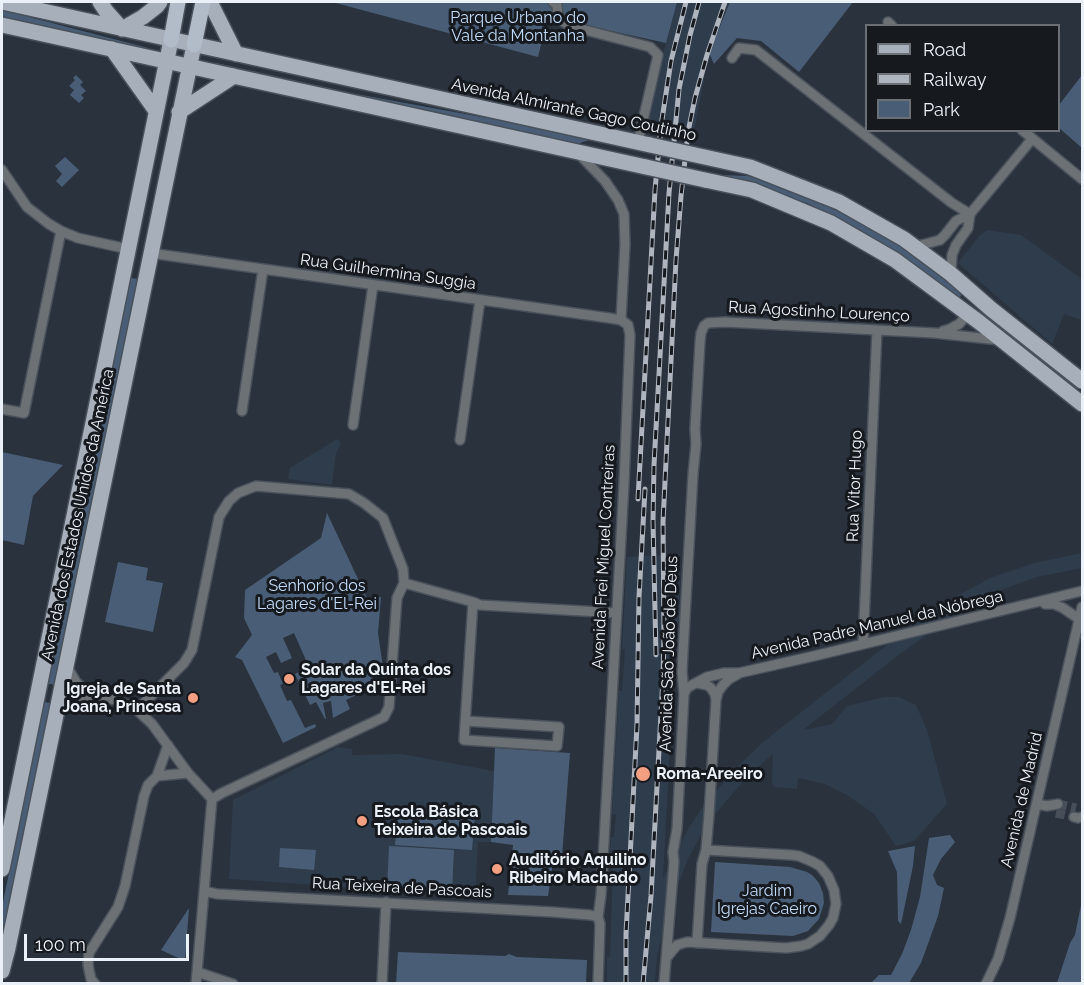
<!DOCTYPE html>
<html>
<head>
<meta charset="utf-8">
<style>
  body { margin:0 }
  #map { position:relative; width:1084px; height:985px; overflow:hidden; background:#2a323d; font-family:Raleway,sans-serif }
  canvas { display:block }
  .frame { position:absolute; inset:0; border:3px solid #ebf1f8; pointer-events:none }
  .legend { position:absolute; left:865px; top:24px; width:195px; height:108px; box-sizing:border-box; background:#161a1f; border:2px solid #6b7076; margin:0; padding:8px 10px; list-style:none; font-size:18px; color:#ebf1f8 }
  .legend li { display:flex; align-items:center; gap:12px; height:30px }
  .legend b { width:30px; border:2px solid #6b7076 }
  .scale { position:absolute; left:24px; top:934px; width:165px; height:27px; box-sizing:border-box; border:3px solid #ebf1f8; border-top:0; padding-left:8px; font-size:18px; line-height:21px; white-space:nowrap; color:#ebf1f8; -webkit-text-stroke:4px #161a1f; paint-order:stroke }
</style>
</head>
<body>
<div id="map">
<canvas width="1084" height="985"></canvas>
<div class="frame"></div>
<ul class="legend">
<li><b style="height:8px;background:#a6afba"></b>Road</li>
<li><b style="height:8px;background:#afb5be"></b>Railway</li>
<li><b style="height:16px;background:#495e76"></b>Park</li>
</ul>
<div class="scale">100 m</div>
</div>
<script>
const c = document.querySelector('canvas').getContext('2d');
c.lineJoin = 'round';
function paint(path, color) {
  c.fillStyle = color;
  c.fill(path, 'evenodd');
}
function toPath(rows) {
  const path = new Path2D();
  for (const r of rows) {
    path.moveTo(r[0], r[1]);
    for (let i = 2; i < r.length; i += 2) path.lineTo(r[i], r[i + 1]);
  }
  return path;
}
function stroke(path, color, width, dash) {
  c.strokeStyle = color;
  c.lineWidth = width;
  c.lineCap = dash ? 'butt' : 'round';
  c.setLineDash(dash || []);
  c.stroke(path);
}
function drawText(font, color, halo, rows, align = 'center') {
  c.font = font + ' Raleway,sans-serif';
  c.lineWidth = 6;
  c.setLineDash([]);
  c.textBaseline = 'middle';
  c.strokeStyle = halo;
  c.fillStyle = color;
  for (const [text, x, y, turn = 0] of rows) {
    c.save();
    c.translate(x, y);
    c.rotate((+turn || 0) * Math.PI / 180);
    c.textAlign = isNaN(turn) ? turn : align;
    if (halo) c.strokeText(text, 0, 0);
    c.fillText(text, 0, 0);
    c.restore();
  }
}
paint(toPath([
  [677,2,730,2,709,53,693,137,647,128,666,43],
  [987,230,1021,235,1082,279,1082,320,1064,314,1052,344,958,263,979,236],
  [337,439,341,443,336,453,332,485,288,479,290,468],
  [1082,553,1082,568,1037,577,1017,584,996,592,952,616,896,657,803,730,832,724,847,706,884,697,899,697,916,705,927,730,947,804,914,841,896,846,874,814,847,795,825,784,798,778,797,789,775,787,772,783,773,754,748,776,716,813,700,837,688,859,669,908,657,955,655,983,607,983,607,957,610,957,613,864,610,863,611,837,614,837,616,815,612,814,619,691,622,691,625,649,622,649,627,557,680,554,678,653,675,653,663,879,688,829,704,805,738,766,763,742,887,645,944,603,990,578,1034,563],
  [338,747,352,749,352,755,402,754,494,771,491,842,478,842,475,896,229,879,233,800]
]), '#2f3c4c');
paint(toPath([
  [332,2,677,2,666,43,548,17,538,57],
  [730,2,853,2,799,72,761,41,737,38,714,64,709,53],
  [2,10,148,48,147,51,2,18],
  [216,63,356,94,498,120,589,140,574,145,215,66],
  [76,75,83,82,80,85,86,91,81,95,84,98,79,103,70,95,74,90,69,86,75,80,73,78],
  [1082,75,1082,148,1058,127,1059,105],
  [65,157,79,170,62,187,56,181,62,174,55,166],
  [722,175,748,176,807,196,864,224,915,256,953,284,961,295,960,298,910,261,860,231,807,203,746,183,722,177],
  [131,278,138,279,54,685,51,684,48,684],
  [2,452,63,465,33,496,24,545,2,540],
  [327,513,367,598,381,597,378,633,385,681,346,700,350,709,333,718,331,701,323,703,326,719,325,719,316,702,310,705,295,674,309,667,294,633,283,638,292,658,281,663,276,652,266,657,274,673,278,672,283,684,280,685,287,701,291,700,305,728,315,724,316,727,283,743,242,660,235,657,252,635,244,618,245,590,321,538],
  [118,562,148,568,146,580,163,583,153,632,105,622],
  [44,702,50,703,2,940,2,907],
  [495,748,570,753,562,856,554,855,548,896,508,895,513,845,491,842],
  [398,809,475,814,472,850,395,845],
  [950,835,955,842,941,859,933,875,937,885,944,888,938,916,921,963,909,983,871,983,879,975,891,975,902,954,911,930,920,897,929,838],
  [389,846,454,850,452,891,387,888],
  [915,846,913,866,901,924,898,921,897,872,888,851],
  [280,848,316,850,314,870,279,867],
  [715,862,790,867,807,872,812,875,819,883,823,893,824,903,819,919,808,931,793,936,711,932],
  [1082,900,1082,983,1057,983,1070,943,1075,935],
  [189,908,185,961,161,950],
  [398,952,505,956,509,954,517,957,587,960,586,983,396,983]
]), '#495e76');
stroke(toPath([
  [1058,804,1076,808],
  [1056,813,1074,817]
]), '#474f59', 9, [9, 4.5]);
const minor = toPath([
  [553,2,557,5,558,16,562,21,570,26,650,47,658,55,638,142],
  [888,22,892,26],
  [732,58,739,48,756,50,952,203,970,214],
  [1022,130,1082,179],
  [578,153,605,181,618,200,624,214,625,244,621,320],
  [2,170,27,207,49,224,61,231,78,238,128,249],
  [914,247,940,240,945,235,956,221,970,214,1032,139],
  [150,253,609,318,621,320,628,325,630,335,624,484,601,895,598,917,600,924,598,984],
  [951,274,952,255,956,245,968,228,970,214],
  [943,331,950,329,959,324,968,314],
  [2,409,24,413,61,231],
  [242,411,263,269],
  [353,425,373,285],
  [460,440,480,300],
  [404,583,473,602,480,605,617,613],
  [1045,604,1054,604,1063,608,1079,619],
  [863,644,877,330],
  [66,665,76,682,90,695],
  [697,683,707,685,711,688,715,694,716,700],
  [684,694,687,688,692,685,707,677,724,673,739,673,814,656,1082,591],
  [57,710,90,695,116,700,137,710,152,724,188,773,212,799],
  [137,710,184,663,192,650,219,517,229,501,238,493,256,486,349,494,364,503,383,518,403,569,404,583,397,598,389,707,384,717,222,793,212,799],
  [466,721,559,727,557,746,464,740,473,602],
  [157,776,188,773],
  [1037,804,1047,806,1058,804],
  [1074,817,1078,818,1082,817],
  [204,891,217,894,552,912,590,915,598,917],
  [697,943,702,864,706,850,709,815,716,700,718,692,723,685,729,679,738,674],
  [667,957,677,945,687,942,786,948,801,946,808,944,820,936,829,925,833,918,836,904,834,890,828,876,820,866,813,862,799,856,791,855,706,850],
  [197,972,233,984],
  [95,984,91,979,89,970,88,964,89,953,118,907,125,886,144,796,148,785,157,776,168,745],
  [196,984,212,799],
  [382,984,386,902],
  [664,984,674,862,673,852,677,829,684,694,682,671,693,474,696,444,695,429,700,342,701,333,704,326,708,323,725,322,934,333,999,340],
  [986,984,998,959,1010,918,1082,607]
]);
const primary = toPath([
  [2,2,650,145],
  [100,2,106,11,122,29],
  [210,2,236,54],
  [2,25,646,167],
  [122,29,143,17,157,6,160,2],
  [112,49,156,111],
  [179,112,234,76],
  [750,167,839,202,904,239,951,274,991,309,1082,381],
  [705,180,752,190,831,223,895,260,979,322,1082,404],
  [2,869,171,40],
  [2,971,8,948,194,45]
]);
const trunk = toPath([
  [171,40,178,2],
  [194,45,203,2]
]);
stroke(minor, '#49515b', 12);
stroke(primary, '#49515b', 18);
stroke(trunk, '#49515b', 18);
stroke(minor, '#6c7176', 9);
stroke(primary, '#a6afba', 15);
stroke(trunk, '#b2bcc8', 15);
const rail = toPath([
  [638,499,655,190,661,126,671,61,686,2],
  [656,655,653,521,654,465,669,193,679,89,690,35,699,2],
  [626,984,626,934,637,725,639,597,645,489],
  [643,984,651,896,663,677,664,637,663,522,676,260,681,196,688,132,695,98,707,55,725,2]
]);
stroke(rail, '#afb5be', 5);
stroke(rail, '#161a1f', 3, [9]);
const primaryBridge = toPath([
  [650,145,750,167],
  [646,167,705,180]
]);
stroke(primaryBridge, '#49515b', 18, []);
stroke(primaryBridge, '#a6afba', 15);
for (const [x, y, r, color] of [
  [289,679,6,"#f39f82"],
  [193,698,6,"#f39f82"],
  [643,774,8,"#f39f82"],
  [362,821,6,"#f39f82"],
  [497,869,6,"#f39f82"]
]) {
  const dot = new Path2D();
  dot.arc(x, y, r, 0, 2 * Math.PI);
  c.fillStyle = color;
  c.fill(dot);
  stroke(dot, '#161a1f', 2);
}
drawText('16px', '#c2dbf9', '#161a1f', [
  ["Parque Urbano do",518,18],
  ["Vale da Montanha",518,36],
  ["Senhorio dos",317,586],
  ["Lagares d'El-Rei",317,604],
  ["Jardim",767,891],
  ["Igrejas Caeiro",767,909]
]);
drawText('16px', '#ebf1f8', '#161a1f', [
  ["Avenida Almirante Gago Coutinho",574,110,12],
  ["Rua Guilhermina Suggia",388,272,8],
  ["Rua Agostinho Lourenço",819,312,3],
  ["Rua Vitor Hugo",855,486,-88],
  ["Avenida dos Estados Unidos da América",78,515,-78],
  ["Avenida Frei Miguel Contreiras",604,557,-87],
  ["Avenida Padre Manuel da Nóbrega",877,625,-13],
  ["Avenida São João de Deus",669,654,-88],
  ["Avenida de Madrid",1022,800,-77],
  ["Rua Teixeira de Pascoais",402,888,3]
]);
drawText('bold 16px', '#ebf1f8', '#161a1f', [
  ["Solar da Quinta dos",301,670],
  ["Lagares d'El-Rei",301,688],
  ["Igreja de Santa",181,689,"right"],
  ["Joana, Princesa",181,707,"right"],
  ["Roma-Areeiro",656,774],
  ["Escola Básica",374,812],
  ["Teixeira de Pascoais",374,830],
  ["Auditório Aquilino",509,860],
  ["Ribeiro Machado",509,878]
], 'left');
</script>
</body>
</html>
